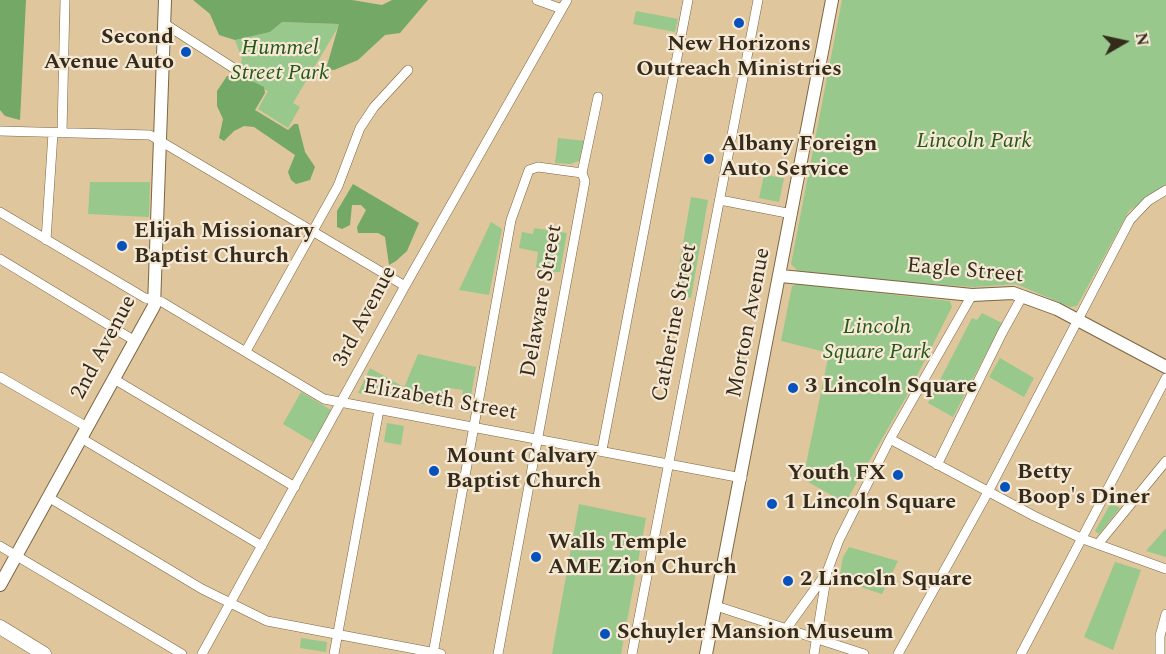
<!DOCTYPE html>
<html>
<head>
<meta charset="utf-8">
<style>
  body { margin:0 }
  #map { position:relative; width:1166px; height:654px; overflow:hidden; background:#dfc69d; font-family:Spectral,serif }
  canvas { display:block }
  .north { position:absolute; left:1094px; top:12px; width:60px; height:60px; -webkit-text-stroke:4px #f5e8d4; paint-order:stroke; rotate:81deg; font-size:16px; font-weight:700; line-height:24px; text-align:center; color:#342b1b }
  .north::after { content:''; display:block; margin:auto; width:21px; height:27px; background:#342b1b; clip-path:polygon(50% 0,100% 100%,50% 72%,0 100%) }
</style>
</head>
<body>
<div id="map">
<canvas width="1166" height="654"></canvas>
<div class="north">N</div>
</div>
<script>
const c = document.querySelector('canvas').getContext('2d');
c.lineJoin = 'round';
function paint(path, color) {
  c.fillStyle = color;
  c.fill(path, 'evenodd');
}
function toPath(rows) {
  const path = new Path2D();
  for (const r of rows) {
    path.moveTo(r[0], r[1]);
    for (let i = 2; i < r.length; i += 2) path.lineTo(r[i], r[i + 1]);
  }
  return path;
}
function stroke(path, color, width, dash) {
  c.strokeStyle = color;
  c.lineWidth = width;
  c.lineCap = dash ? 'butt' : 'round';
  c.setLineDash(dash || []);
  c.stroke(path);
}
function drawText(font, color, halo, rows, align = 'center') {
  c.font = font + ' Spectral,serif';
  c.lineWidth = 4.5;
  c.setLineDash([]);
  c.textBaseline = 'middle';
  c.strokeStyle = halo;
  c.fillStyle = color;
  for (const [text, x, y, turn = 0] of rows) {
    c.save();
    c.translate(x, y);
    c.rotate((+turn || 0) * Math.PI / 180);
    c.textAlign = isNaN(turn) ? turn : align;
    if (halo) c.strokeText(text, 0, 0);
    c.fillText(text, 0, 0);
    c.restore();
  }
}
paint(toPath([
  [842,0,1166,0,1166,186,1129,211,1077,306,1070,307,1016,284,974,287,897,282,798,271,791,264],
  [636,11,678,19,675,32,633,24],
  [282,22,340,24,293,103,300,107,288,128,258,109,268,91,237,76,242,59,235,40,270,32],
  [558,138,586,141,582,160,570,164,555,163],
  [764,175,784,178,779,202,759,198],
  [90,182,150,182,149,217,88,214],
  [691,197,708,200,691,298,674,295],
  [491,222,502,229,489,295,459,290],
  [534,228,567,233,560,272,542,272,536,267,538,252,519,248,522,232,533,234],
  [797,284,950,301,952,307,906,397,845,503,803,479,829,353,781,341,792,286],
  [982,313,1002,323,953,417,928,403,972,318,977,320],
  [418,354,476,367,468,413,459,411,463,390,450,388,446,408,399,400],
  [1000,358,1034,378,1024,397,989,377],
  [370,368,402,386,397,400,358,393],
  [301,392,331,410,313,442,283,424],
  [387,423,404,426,401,445,384,442],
  [1111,503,1120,508,1099,534,1095,531],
  [579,504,646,518,621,654,552,654],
  [1166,528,1166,557,1146,551],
  [849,547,898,561,882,594,839,580,843,557],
  [1115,562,1141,570,1113,650,1084,637],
  [301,638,327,642,326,652,300,648]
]), '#99c88d');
paint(toPath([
  [0,0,26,0,20,120,5,116,0,110],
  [193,0,352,0,382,5,392,0,428,0,400,33,385,35,358,60,334,70,326,69,339,24,282,22,270,32,235,40,219,35,210,14],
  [227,76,242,76,264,87,265,93,255,110,288,130,294,124,298,124,305,152,315,167,310,180,296,184,291,180,288,172,295,155,254,127,244,126,234,131,224,141,219,138,223,119,217,106,217,91],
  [353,184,419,223,407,251,396,261,389,265,385,237,378,233,358,233,357,227,366,210,361,205,352,205,350,225,342,229,337,227,337,211]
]), '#73a867');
const street = toPath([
  [537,0,562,9],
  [165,24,235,69],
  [0,131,150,135,405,286],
  [62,133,65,0],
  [720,200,792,214],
  [0,212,145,298,162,302,324,399,742,478],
  [46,240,53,133],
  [0,259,135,341],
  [246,351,338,186,360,128,374,107,408,70],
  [0,377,87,427],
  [114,379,295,487],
  [81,438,262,546],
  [890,439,1034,516,1083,539,1166,569],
  [602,450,688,0],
  [937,465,1002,333,1023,295],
  [48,497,202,589,267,621,441,654],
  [1098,544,1166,461],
  [0,546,182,654],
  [716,606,864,654],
  [786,629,825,575],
  [202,654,405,286,567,0],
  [334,654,379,410],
  [433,654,511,220,529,170,538,167,582,173],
  [498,654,585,181,582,173,598,97],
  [632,654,758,0],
  [814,654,827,572,839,540,890,439,972,295],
  [898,654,988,492,1130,220,1148,201,1166,190],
  [1021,654,1166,378],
  [1160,654,1160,636,1166,614]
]);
const secondary = toPath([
  [781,276,972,295,1013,293,1057,309,1166,367],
  [0,585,154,306,165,0],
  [706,654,832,0]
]);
const primary = toPath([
  [0,627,44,654]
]);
stroke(street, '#7c6641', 10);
stroke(secondary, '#7c6641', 14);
stroke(primary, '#7c6641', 15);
stroke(street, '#fff', 9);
stroke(secondary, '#fff', 12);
stroke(primary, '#fff', 14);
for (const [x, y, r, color] of [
  [739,23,6,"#0651bb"],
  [186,52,6,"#0651bb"],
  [709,159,6,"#0651bb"],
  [122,246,6,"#0651bb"],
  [793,388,6,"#0651bb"],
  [434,471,6,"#0651bb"],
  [898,475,6,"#0651bb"],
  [1005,487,6,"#0651bb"],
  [772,504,6,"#0651bb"],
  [536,557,6,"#0651bb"],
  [788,581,6,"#0651bb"],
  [605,634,6,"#0651bb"]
]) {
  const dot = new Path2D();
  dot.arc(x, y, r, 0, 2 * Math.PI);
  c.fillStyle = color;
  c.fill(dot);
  stroke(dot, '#f5e8d4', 2);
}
drawText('bold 22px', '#342b1b', '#f5e8d4', [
  ["Second",174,39,"right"],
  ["Avenue Auto",174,64,"right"],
  ["New Horizons",739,46,"center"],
  ["Outreach Ministries",739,71,"center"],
  ["Albany Foreign",721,146],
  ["Auto Service",721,171],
  ["Elijah Missionary",134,233],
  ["Baptist Church",134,258],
  ["3 Lincoln Square",805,388],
  ["Mount Calvary",446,458],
  ["Baptist Church",446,483],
  ["Betty",1017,474],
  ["Boop's Diner",1017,499],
  ["Youth FX",886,475,"right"],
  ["1 Lincoln Square",784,504],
  ["Walls Temple",548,544],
  ["AME Zion Church",548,569],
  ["2 Lincoln Square",800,581],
  ["Schuyler Mansion Museum",617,634]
], 'left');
drawText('italic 22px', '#255817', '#f5e8d4', [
  ["Hummel",280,50],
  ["Street Park",280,75],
  ["Lincoln Park",974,143],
  ["Lincoln",877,329],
  ["Square Park",877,354]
]);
drawText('22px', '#342b1b', '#f5e8d4', [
  ["Eagle Street",965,272,5],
  ["Delaware Street",543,301,-80],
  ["3rd Avenue",366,317,-62],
  ["Catherine Street",676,323,-79],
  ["Morton Avenue",750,323,-79],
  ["2nd Avenue",105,348,-62],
  ["Elizabeth Street",440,401,10]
]);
</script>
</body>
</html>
